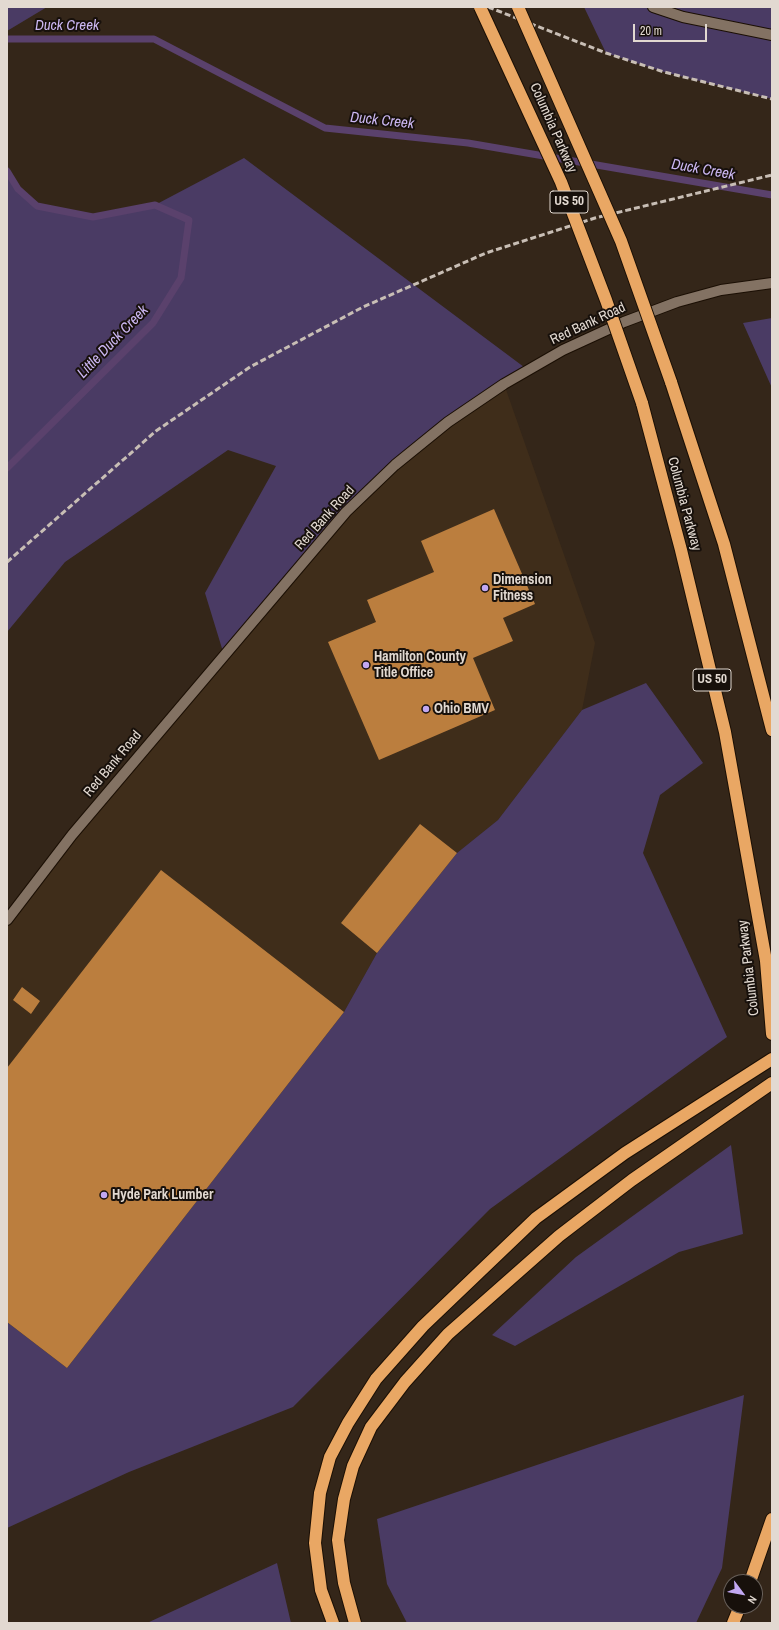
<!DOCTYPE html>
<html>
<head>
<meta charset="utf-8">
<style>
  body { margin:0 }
  #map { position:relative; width:779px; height:1630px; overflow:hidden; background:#342619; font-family:"Archivo Narrow",sans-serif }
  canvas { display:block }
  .frame { position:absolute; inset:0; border:8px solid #e2d9d1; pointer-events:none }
  .north { position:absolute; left:723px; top:1574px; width:40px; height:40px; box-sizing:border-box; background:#17100b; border:1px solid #68605a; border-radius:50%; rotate:122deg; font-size:11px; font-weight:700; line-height:16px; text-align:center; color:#e2d9d1 }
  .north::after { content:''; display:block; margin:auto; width:14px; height:18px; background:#c2a8f2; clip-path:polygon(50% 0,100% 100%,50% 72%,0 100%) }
  .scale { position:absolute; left:633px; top:24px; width:74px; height:18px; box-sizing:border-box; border:2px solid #e2d9d1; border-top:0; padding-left:5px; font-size:12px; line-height:14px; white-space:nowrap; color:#e2d9d1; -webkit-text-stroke:3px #17100b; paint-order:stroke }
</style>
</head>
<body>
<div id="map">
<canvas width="779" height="1630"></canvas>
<div class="frame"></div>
<div class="north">N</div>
<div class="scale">20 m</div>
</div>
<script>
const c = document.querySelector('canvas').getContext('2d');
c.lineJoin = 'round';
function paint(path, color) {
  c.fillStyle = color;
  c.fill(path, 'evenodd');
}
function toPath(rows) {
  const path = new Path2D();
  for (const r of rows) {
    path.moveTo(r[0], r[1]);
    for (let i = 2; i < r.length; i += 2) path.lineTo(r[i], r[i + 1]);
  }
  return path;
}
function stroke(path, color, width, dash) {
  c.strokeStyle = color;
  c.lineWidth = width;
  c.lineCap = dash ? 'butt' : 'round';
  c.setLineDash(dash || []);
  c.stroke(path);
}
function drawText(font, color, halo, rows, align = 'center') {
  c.font = font + ' "Archivo Narrow",sans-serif';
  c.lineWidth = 4;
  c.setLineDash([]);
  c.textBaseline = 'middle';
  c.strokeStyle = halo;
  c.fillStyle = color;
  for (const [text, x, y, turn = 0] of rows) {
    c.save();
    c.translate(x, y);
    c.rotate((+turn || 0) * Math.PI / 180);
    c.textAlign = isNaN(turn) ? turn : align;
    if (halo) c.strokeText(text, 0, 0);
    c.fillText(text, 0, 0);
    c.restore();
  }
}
paint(toPath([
  [504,384,595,643,582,710,498,820,457,853,377,953,344,1012,67,1368,7,1322,7,920,346,512,395,465]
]), '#3f2d1a');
paint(toPath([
  [7,7,47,7,7,31],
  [584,7,772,7,772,99,664,72,606,53],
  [244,158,528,370,395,465,224,655,205,593,276,466,228,450,65,562,7,632,7,171,18,189,37,206,93,217,155,205],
  [772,318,772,388,743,323],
  [646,683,703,763,660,795,643,853,727,1037,490,1209,293,1407,129,1472,7,1528,7,1322,67,1368,344,1012,377,953,457,853,498,820,582,710],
  [731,1145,743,1234,679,1252,515,1346,492,1335,576,1257],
  [744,1395,722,1568,696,1623,407,1623,387,1584,377,1519],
  [277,1563,291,1623,147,1623]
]), '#4a3b64');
stroke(toPath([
  [7,39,154,39,325,128,468,143,772,195],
  [7,171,18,189,37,206,93,217,155,205,189,220,181,278,153,323,7,468]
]), '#5a416c', 7);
paint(toPath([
  [494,509,535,604,503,618,513,641,473,658,495,710,379,760,328,642,376,622,367,600,434,572,421,541],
  [420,824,457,853,377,953,341,923],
  [161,870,344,1012,67,1368,7,1322,7,1068],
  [22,987,40,1001,31,1014,13,1000]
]), '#bb7e3e');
const minor = toPath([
  [653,7,683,17,772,35]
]);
const tertiary = toPath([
  [7,920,72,835,346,512,395,465,448,422,504,384,563,350,624,322,677,302,721,290,772,283]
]);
const motorway = toPath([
  [671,382,724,544,772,730],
  [642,403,681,550,725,732,766,961,772,1034],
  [750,1582,772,1519],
  [333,1623,321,1590,315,1543,320,1493,330,1457,348,1423,376,1379,423,1326,536,1218,625,1153,772,1059],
  [355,1623,344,1583,338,1540,344,1499,353,1466,371,1427,405,1382,448,1334,559,1236,632,1180,772,1083],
  [733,1623,740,1606]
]);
stroke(minor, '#1b0f04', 12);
stroke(tertiary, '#1b0f04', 12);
stroke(motorway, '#1b0f04', 14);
stroke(minor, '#837263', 10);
stroke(tertiary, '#837263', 10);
stroke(motorway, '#e9a764', 12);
stroke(toPath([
  [488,7,606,53,664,72,772,99],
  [7,562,156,431,250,367,363,307,486,253,595,218,772,175]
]), '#c8beb5', 3, [6, 3]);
const motorwayBridge = toPath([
  [480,7,561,182,606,300,642,403],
  [518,7,621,241,671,382]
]);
stroke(motorwayBridge, '#1b0f04', 14, []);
stroke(motorwayBridge, '#e9a764', 12);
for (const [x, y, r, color] of [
  [485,588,4,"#c2a8f2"],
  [366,665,4,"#c2a8f2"],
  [426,709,4,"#c2a8f2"],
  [104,1195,4,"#c2a8f2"]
]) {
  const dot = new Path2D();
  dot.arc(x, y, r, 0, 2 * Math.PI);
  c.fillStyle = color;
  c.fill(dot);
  stroke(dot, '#17100b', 1.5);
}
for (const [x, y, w] of [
  [569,202,38],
  [712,680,38]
]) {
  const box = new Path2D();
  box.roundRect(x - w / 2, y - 11, w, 22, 3);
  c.fillStyle = '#17100b';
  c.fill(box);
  stroke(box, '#e2d9d1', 1);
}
drawText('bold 13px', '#e2d9d1', null, [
  ["US 50",569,202],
  ["US 50",712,680]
]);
drawText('14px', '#e2d9d1', '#17100b', [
  ["Columbia Parkway",553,128,66],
  ["Red Bank Road",588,324,-25],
  ["Columbia Parkway",684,504,75],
  ["Red Bank Road",325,518,-48],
  ["Red Bank Road",113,764,-50],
  ["Columbia Parkway",749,968,-97]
]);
drawText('bold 14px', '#e2d9d1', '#17100b', [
  ["Dimension",493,580],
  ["Fitness",493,596],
  ["Hamilton County",374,657],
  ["Title Office",374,673],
  ["Ohio BMV",434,709],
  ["Hyde Park Lumber",112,1195]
], 'left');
drawText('italic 15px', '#cbb7f2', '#17100b', [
  ["Duck Creek",67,26],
  ["Duck Creek",382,121,6],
  ["Duck Creek",703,170,10],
  ["Little Duck Creek",113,342,-46]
]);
</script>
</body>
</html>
